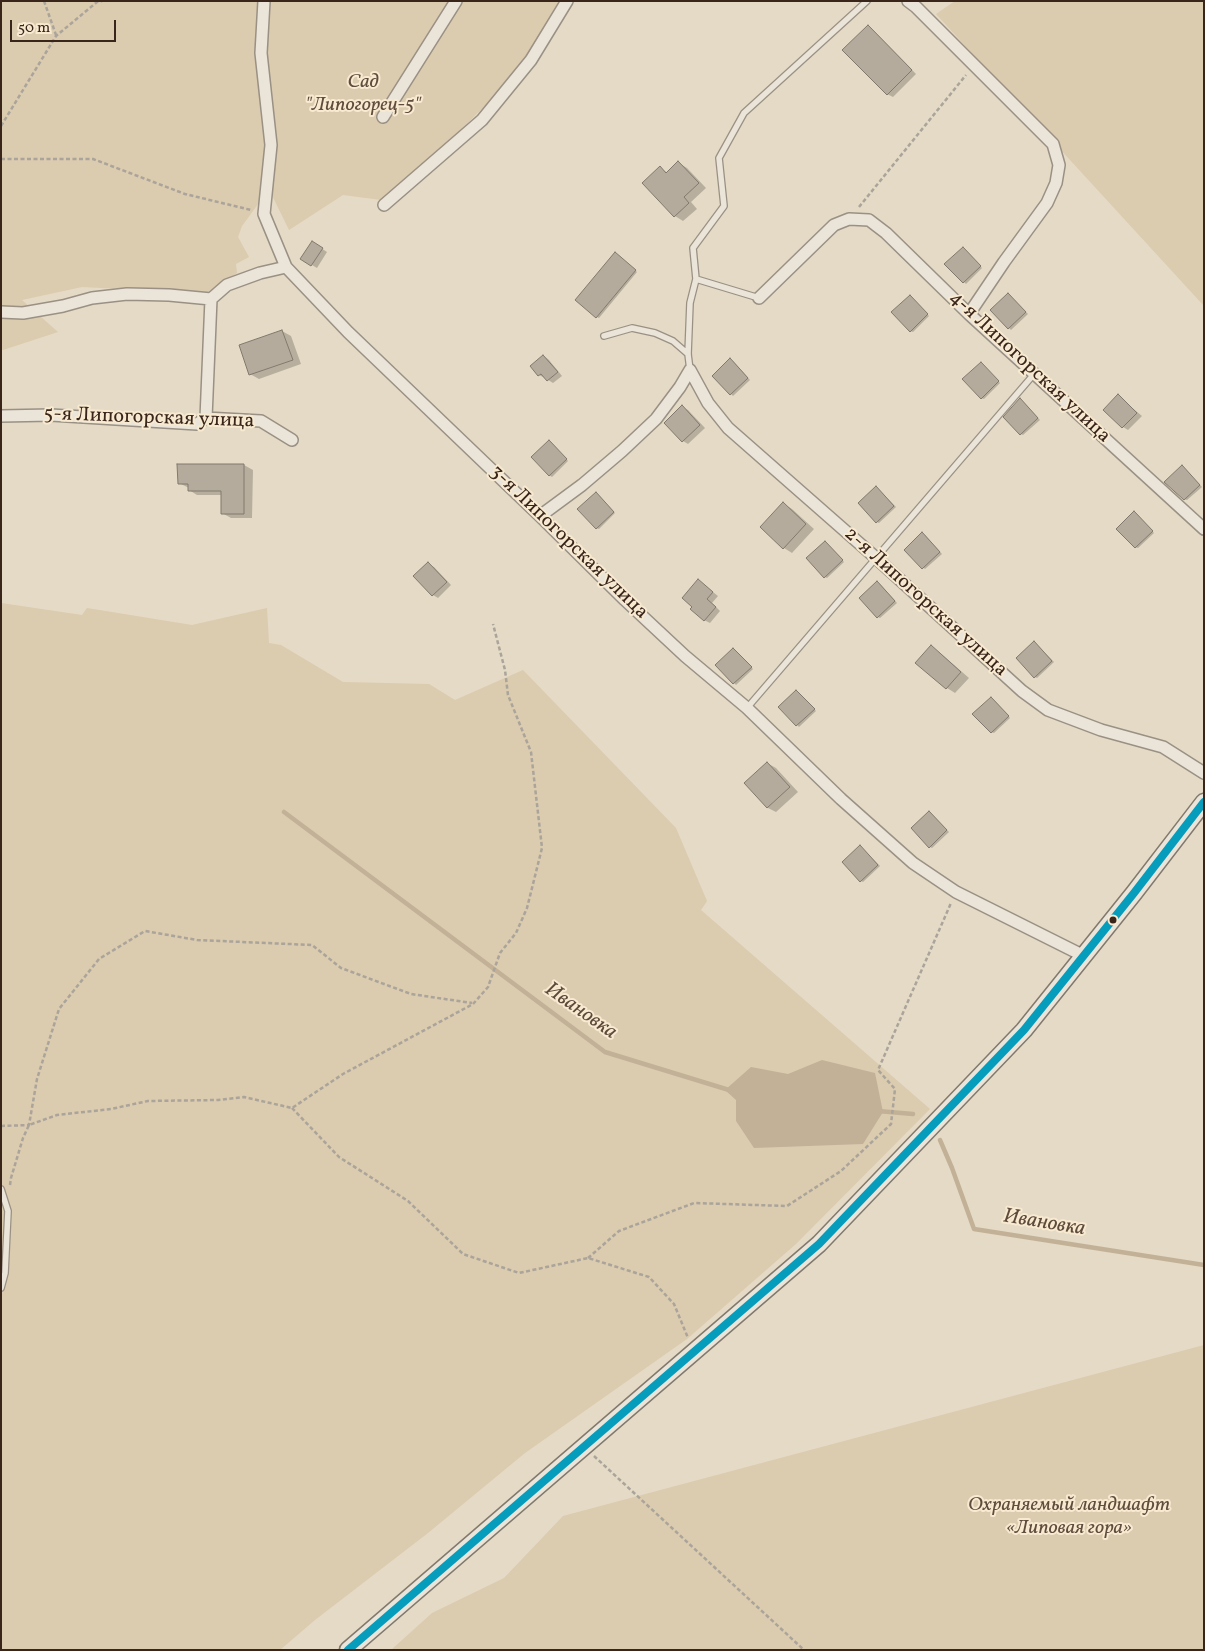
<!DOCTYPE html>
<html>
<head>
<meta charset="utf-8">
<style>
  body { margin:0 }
  #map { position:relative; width:1205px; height:1651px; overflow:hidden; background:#e5dac5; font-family:Vollkorn,serif }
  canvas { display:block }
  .frame { position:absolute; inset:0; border:2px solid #3a251b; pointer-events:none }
  .scale { position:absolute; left:10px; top:20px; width:106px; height:22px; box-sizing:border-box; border:2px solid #3a251b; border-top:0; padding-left:6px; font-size:15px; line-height:18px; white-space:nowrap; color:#3a251b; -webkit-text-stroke:4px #f7ead1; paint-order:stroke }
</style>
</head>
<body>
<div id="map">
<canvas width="1205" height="1651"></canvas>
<div class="frame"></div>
<div class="scale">50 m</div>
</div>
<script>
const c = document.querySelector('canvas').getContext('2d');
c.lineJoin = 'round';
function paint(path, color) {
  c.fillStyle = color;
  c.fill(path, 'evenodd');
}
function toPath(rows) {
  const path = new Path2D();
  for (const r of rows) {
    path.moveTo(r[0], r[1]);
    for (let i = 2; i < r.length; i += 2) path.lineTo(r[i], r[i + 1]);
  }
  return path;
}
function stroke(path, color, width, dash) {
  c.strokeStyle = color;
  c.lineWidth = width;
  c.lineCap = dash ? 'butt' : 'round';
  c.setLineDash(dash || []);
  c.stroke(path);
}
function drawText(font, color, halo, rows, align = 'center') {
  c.font = font + ' Vollkorn,serif';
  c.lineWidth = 4;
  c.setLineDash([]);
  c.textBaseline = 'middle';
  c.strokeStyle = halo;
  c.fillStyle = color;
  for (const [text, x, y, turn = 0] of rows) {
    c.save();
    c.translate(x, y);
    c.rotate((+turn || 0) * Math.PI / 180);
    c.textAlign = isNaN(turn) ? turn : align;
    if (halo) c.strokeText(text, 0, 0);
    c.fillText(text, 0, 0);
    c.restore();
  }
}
paint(toPath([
  [1,1,571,1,531,60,389,201,343,195,289,230,269,189,242,226,238,237,249,257,236,264,237,273,199,298,142,290,82,287,22,300,58,332,3,350,1,349],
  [955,1,1204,1,1204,306,936,14],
  [1,603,82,615,87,608,192,625,267,608,269,643,281,645,343,682,429,684,455,700,523,670,676,828,707,901,701,910,930,1109,796,1244,687,1339,525,1453,428,1533,315,1620,280,1650,1,1650],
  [1204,1345,1204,1650,391,1650,432,1613,504,1578,563,1516]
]), '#dbcbaf');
paint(toPath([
  [822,1060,875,1073,883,1112,863,1144,754,1148,736,1121,736,1100,725,1090,751,1067,788,1074]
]), '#c2b197');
paint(toPath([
  [868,27,873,30,916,74,893,97,887,94],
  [679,163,687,168,706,188,691,202,697,209,683,221,675,216,660,168,668,173],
  [318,246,327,252,317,268,312,265],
  [965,250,982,268,966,284,964,282],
  [617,255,637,272,599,318,597,317],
  [1008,294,1028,314,1011,330,1009,328],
  [912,298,929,316,913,332,910,331],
  [282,331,291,336,301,364,259,379,250,374],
  [544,356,549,360,562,376,553,383,545,378,539,375],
  [733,361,750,380,733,396,714,376],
  [983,365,1000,383,984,399,981,398],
  [1118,396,1142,416,1128,430,1123,427],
  [1022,401,1040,420,1023,435,1021,434],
  [682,407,688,410,705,428,688,444,683,441],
  [551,442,568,461,552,477,549,475],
  [244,465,253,470,252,518,231,518,222,513,223,495,197,495,189,490,189,488,179,483,179,466],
  [1184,468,1202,487,1187,500,1184,499],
  [878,489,896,507,879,523,877,522],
  [598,495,615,513,599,529,596,528],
  [784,504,792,509,814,529,792,553,784,548],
  [1137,514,1154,533,1138,548,1135,547],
  [925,535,942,554,925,569,906,550],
  [827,544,844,562,827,578,825,577],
  [428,564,434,567,451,585,438,598,433,595],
  [699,581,718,596,712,603,720,611,710,623,704,620],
  [880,584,897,603,880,618,878,617],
  [1036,644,1054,662,1037,678,1035,677],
  [931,647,939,652,969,678,955,693,947,688,917,663],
  [734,649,753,669,736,685,717,665],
  [797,691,816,711,799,727,780,707],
  [993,699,1010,718,994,733,991,732],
  [767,763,776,768,798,792,776,812,768,808,746,784],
  [931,814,949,832,932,848,930,847],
  [862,848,880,866,863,882,861,881]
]), '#0003');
stroke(toPath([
  [284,812,605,1052,729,1090],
  [878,1111,913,1114],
  [940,1140,952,1168,974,1229,1204,1265]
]), '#c2b197', 4.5);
const building = toPath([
  [868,25,912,70,887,95,842,50,868,25],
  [678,161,699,183,684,197,689,203,674,217,642,183,660,166,666,173,678,161],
  [312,241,323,248,311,266,300,259,312,241],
  [963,247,981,266,963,283,944,264,963,247],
  [615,252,636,270,596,318,575,300,615,252],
  [1008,293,1026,312,1008,329,990,310,1008,293],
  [910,295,928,314,910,332,891,312,910,295],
  [282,330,293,360,249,375,239,345,282,330],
  [543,355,558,372,547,381,541,374,538,376,530,366,543,355],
  [730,358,748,378,730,395,712,376,730,358],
  [981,362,999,381,981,399,962,379,981,362],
  [1118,394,1137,413,1122,428,1103,410,1118,394],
  [1020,398,1038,418,1020,435,1003,417,1020,398],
  [682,405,700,425,682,442,664,423,682,405],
  [549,440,567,459,549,476,531,457,549,440],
  [177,464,244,464,244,514,221,514,221,491,188,491,188,484,178,484,177,464],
  [1182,465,1200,485,1184,500,1164,482,1182,465],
  [876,486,894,506,876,523,858,503,876,486],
  [596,492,614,512,596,529,577,509,596,492],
  [783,502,806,524,783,549,760,527,783,502],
  [1134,511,1153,531,1135,548,1116,529,1134,511],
  [922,532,940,552,922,569,904,550,922,532],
  [825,541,843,560,824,578,806,558,825,541],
  [428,562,447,582,432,596,413,576,428,562],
  [698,579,713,592,707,599,716,607,704,621,690,609,692,607,682,598,698,579],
  [877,581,895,601,877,618,859,598,877,581],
  [1034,641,1052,661,1034,678,1016,658,1034,641],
  [931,645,961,672,946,689,915,663,931,645],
  [733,648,752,667,733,684,715,665,733,648],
  [796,690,815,709,796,726,778,707,796,690],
  [991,697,1009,716,991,733,972,714,991,697],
  [767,762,790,787,767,808,744,783,767,762],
  [929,811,947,830,929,848,911,828,929,811],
  [860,845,878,865,860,882,842,862,860,845]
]);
paint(building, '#b4ab9d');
stroke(building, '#81796d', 1);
const lane = toPath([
  [696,279,759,298],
  [604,336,632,328,655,333,673,341,688,354],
  [690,370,688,354,690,303,696,279,693,248,724,206,719,158,744,113,867,1],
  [747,708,1035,373],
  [1,1189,8,1211,5,1273,1,1288]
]);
const street = toPath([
  [264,1,261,53,271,145,264,214,286,267,348,332,540,516,625,600,685,656,747,708,841,799,913,863,956,892,1084,956],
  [908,1,916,7,1053,144,1059,165,1056,183,1047,203,1004,262,969,314],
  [383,117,456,1],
  [384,205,482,120,531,60,567,1],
  [759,298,834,225,849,219,869,220,886,233,969,314,1204,529],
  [1,312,23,313,63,306,92,298,127,294,169,295,211,299],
  [690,370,708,403,728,428,876,558,1022,691,1048,710,1101,730,1163,747,1204,773],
  [1,416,51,415,197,424,206,418,261,421,292,440],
  [206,418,211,299,227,285,260,273,286,267],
  [540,516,582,485,622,451,656,419,680,387,690,370]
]);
const secondary = toPath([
  [348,1650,819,1244,1024,1030,1134,893,1204,802]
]);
stroke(lane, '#9a9184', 8);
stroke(street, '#9a9184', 14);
stroke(secondary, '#81796d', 19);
stroke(toPath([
  [44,1,56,35],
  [1,126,56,36,97,2,102,1],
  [1,159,93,159,185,194,251,210],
  [859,207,966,75],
  [292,1108,339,1157,408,1201,463,1254,519,1273,588,1258,649,1277,674,1304,688,1338],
  [1,1126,29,1125,37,1079,59,1009,99,959,145,931,197,940,312,945,341,968,411,994,472,1003],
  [10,1185,11,1178,23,1138,29,1125,57,1115,111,1109,148,1101,218,1100,244,1097,292,1108,343,1074,473,1004,488,987,500,953,516,933,527,908,542,848,531,752,508,695,505,670,493,624],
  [588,1258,619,1231,694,1203,787,1206,841,1171,891,1124,895,1089,878,1070,951,903],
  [594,1456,804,1650]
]), '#aaa49a', 2.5, [4, 2.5]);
stroke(lane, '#eae4d9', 5.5);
stroke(street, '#eae4d9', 11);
stroke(secondary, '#eae4d9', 16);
stroke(toPath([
  [348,1650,819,1244,1024,1030,1134,893,1204,802]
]), '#069cbc', 8);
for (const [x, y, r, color] of [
  [1113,920,4.5,"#3a251b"]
]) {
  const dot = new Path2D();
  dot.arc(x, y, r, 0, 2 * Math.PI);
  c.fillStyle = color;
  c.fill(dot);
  stroke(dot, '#f7ead1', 2);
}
drawText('italic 20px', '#604c3c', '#f7ead1', [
  ["Сад",363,83],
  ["\"Липогорец-5\"",363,106],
  ["Охраняемый ландшафт",1069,1506],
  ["«Липовая гора»",1069,1529]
]);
drawText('20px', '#3a251b', '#f7ead1', [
  ["4-я Липогорская улица",1029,368,43],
  ["5-я Липогорская улица",149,419,2],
  ["3-я Липогорская улица",568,543,44],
  ["2-я Липогорская улица",925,603,42]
]);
drawText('italic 21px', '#5e4a3a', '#f7ead1', [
  ["Ивановка",580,1012,35],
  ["Ивановка",1044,1224,9]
]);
</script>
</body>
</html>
